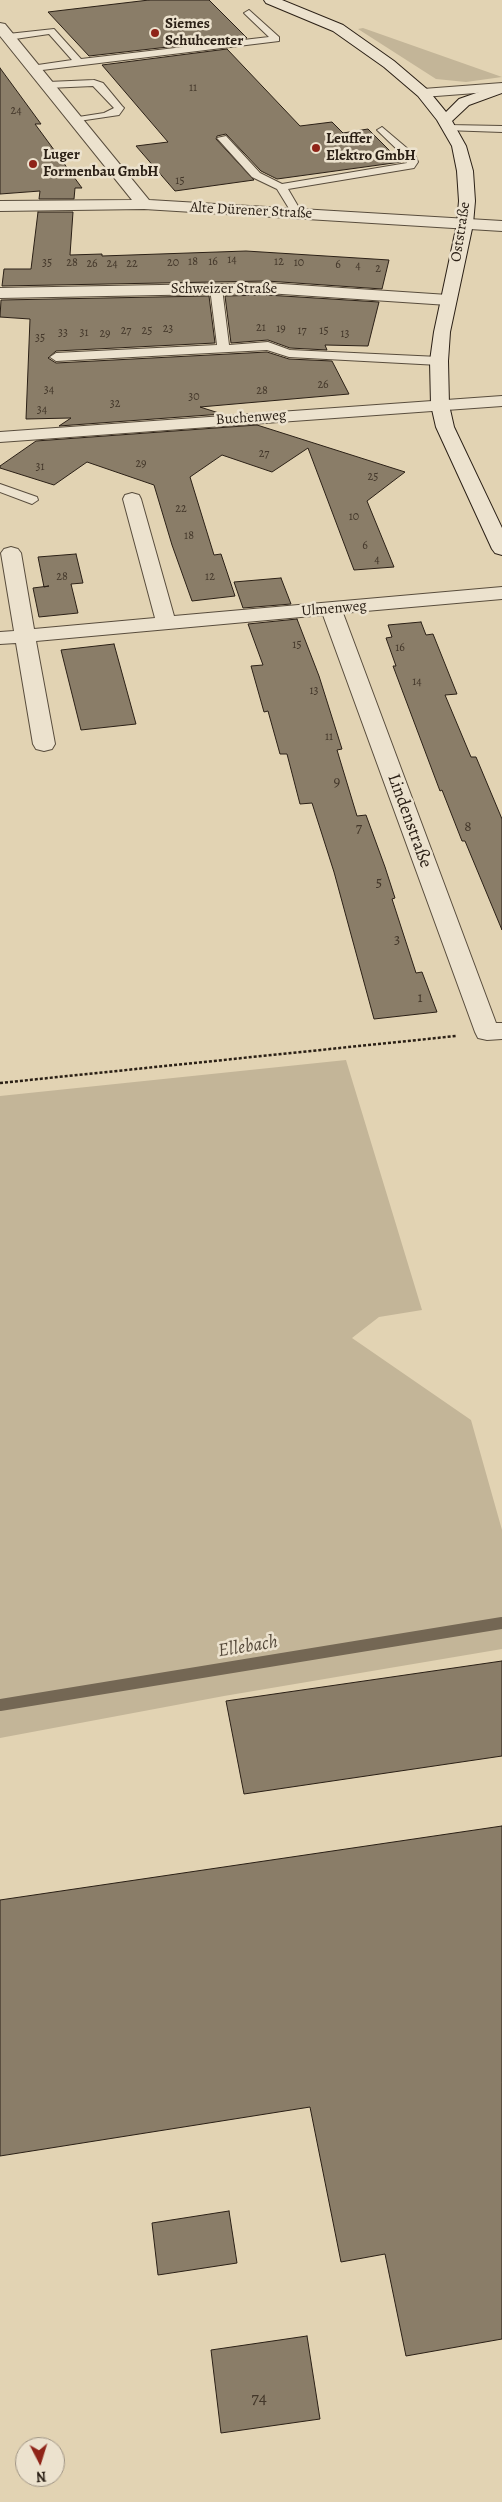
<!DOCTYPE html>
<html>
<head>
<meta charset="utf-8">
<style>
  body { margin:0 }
  #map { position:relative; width:502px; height:2502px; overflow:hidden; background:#e2d3b3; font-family:Alegreya,serif }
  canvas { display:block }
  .north { position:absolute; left:15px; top:2437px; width:50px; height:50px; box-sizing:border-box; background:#ece2ce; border:1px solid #9f9484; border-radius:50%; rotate:175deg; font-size:14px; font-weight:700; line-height:20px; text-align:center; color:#2b2016 }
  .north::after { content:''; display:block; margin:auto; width:18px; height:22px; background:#8f2418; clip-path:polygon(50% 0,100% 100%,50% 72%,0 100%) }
</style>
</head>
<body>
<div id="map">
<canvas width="502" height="2502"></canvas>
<div class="north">N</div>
</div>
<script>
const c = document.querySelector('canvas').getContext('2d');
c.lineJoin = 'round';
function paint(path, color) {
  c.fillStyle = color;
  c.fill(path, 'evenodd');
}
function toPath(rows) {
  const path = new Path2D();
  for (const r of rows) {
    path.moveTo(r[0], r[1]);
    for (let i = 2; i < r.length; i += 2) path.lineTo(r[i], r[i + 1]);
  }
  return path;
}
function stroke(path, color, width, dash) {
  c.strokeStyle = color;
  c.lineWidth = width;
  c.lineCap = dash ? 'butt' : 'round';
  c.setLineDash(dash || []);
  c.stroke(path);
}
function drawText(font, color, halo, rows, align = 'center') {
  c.font = font + ' Alegreya,serif';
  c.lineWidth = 5;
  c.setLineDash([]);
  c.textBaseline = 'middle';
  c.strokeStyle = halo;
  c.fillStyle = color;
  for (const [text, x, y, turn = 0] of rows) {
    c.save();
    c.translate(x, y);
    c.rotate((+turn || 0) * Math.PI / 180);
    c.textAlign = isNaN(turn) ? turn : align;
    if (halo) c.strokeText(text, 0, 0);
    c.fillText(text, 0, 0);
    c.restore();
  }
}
paint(toPath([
  [363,28,502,77,466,82,436,79,358,29],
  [346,1060,422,1310,379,1317,352,1338,471,1420,502,1530,502,1649,224,1696,0,1738,0,1096]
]), '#c3b598');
stroke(toPath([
  [0,1705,502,1623]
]), '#746754', 12);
const building = toPath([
  [149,0,209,0,247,38,89,56,48,12,149,0],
  [227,49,300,126,332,122,343,133,368,129,401,162,277,179,261,171,226,134,217,136,216,139,254,180,175,191,136,146,168,142,102,65,227,49],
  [0,68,41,124,35,124,82,188,75,188,74,199,39,199,40,191,0,194,0,68],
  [38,212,73,212,70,255,102,254,102,256,246,251,389,260,382,289,267,281,2,286,4,269,31,269,38,212],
  [267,295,379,302,368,346,325,345,327,350,290,348,268,340,231,343,225,296,267,295],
  [209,296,215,343,56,351,48,358,56,363,267,352,289,359,332,361,349,394,200,407,222,414,59,426,71,418,26,419,30,319,0,317,1,300,209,296],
  [257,425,405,472,367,501,394,567,354,570,308,448,272,472,222,455,190,477,214,555,221,554,235,596,192,601,172,545,154,485,87,462,54,485,0,468,0,466,36,441,257,425],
  [76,554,83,583,71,584,78,613,39,617,33,588,49,586,44,587,38,557,76,554],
  [281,578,291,604,243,608,234,582,281,578],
  [297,619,319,676,342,749,337,750,357,816,366,815,385,867,395,898,392,899,416,973,422,972,437,1012,374,1019,334,872,312,803,300,804,287,754,280,754,268,711,264,712,251,666,263,665,248,624,297,619],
  [421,622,426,635,433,634,457,694,445,695,471,757,476,757,502,819,502,930,465,841,462,841,442,790,440,791,393,666,396,666,386,638,392,637,388,625,421,622],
  [114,644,136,724,81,730,61,650,114,644],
  [502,1661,502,1756,244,1794,226,1701,502,1661],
  [502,1826,502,2339,406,2356,385,2254,341,2262,310,2107,0,2156,0,1900,502,1826],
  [229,2211,237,2263,158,2275,152,2223,229,2211],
  [307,2336,320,2419,221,2433,211,2350,307,2336]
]);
paint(building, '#8a7d68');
stroke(building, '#2b2016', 1);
const lane = toPath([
  [249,10,279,37,279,41,34,71,31,70,31,66,72,60,49,34,8,40,3,37,8,34,54,29,81,59,269,37,246,15,244,13,249,10],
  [94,80,103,83,122,106,124,108,119,115,72,122,72,118,104,113,114,108,93,86,48,88,43,85,48,82,94,80],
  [449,125,502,126,502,132,445,130,445,126,449,125],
  [382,127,415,155,418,162,414,168,288,189,302,213,297,216,293,215,277,189,252,177,217,138,226,136,260,173,282,184,407,163,406,158,377,130,382,127],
  [216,285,222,288,229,345,268,342,290,350,439,357,445,361,439,365,289,357,267,350,56,361,50,357,56,353,217,345,210,288,216,285],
  [0,484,37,497,38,500,32,504,0,492,0,484]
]);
const street = toPath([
  [0,23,5,24,149,200,502,221,502,231,144,209,0,211,0,201,132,200,0,36,0,23],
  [502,83,502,91,423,97,416,93,423,89,502,83],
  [267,283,448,295,454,296,456,300,454,304,448,305,267,293,0,298,0,288,267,283],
  [502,396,502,406,0,442,0,432,502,396],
  [132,493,139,495,141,499,174,616,502,587,502,599,343,613,496,1023,502,1023,502,1039,487,1040,478,1038,475,1032,323,615,36,641,55,744,52,749,44,751,36,749,33,744,16,643,0,644,0,632,14,631,1,553,4,549,11,547,18,549,21,553,34,629,155,618,123,499,125,495,132,493]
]);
const secondary = toPath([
  [264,0,282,0,343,25,394,61,428,90,446,112,459,99,502,84,502,93,469,105,452,121,466,146,473,171,475,201,473,224,450,332,448,361,449,405,454,427,502,528,502,555,495,553,492,549,436,427,431,405,430,361,434,332,457,224,459,201,457,171,452,146,437,120,418,96,384,67,333,31,266,3,264,0]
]);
stroke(lane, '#594d3d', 2);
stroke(street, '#594d3d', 2);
stroke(secondary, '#2b2016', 2);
stroke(toPath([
  [0,1083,456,1036]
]), '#2b2016', 2.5, [3, 2]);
paint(lane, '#ece2ce');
paint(street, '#ece2ce');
paint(secondary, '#ece2ce');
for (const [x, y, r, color] of [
  [155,33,5,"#8f2418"],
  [316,148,5,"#8f2418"],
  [33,164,5,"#8f2418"]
]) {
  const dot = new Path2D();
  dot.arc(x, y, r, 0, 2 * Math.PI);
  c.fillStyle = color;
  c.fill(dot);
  stroke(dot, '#ece2ce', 2);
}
drawText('12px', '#43372a', null, [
  ["11",193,88],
  ["24",16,111],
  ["15",180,181],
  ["14",232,260],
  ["18",193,262],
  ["16",213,262],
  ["12",279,262],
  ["35",47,263],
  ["28",72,263],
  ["20",173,263],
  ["10",299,263],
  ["26",92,264],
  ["24",112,264],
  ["22",132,264],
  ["6",338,265],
  ["4",358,266],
  ["2",378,269],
  ["21",261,328],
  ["23",168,329],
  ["19",281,329],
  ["27",126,331],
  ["25",147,331],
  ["17",302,331],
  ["15",324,331],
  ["33",63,333],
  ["31",84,333],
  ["29",105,334],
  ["13",345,334],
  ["35",40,338],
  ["26",323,385],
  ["34",49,390],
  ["28",262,391],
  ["30",194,397],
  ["32",115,404],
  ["34",42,410],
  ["27",264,454],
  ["29",141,464],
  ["31",40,467],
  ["25",373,477],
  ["22",181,509],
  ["10",354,517],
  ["18",189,536],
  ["6",365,546],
  ["4",377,560],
  ["28",62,577],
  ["12",210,577],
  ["15",297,645],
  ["16",400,648],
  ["14",417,682],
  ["13",314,691],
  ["11",329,737]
]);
drawText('bold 15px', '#2b2016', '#ece2ce', [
  ["Siemes",165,24],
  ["Schuhcenter",165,41],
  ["Leuffer",326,139],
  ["Elektro GmbH",326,156],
  ["Luger",43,155],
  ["Formenbau GmbH",43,172]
], 'left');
drawText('15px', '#2b2016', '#ece2ce', [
  ["Alte Dürener Straße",251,211,3],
  ["Oststraße",461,232,-81],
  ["Schweizer Straße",224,289],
  ["Buchenweg",251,418,-4],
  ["Ulmenweg",334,609,-5]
]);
drawText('15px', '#43372a', null, [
  ["9",337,782],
  ["8",468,827],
  ["7",359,829],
  ["5",379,883],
  ["3",397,940],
  ["1",420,998]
]);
drawText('18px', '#2b2016', '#ece2ce', [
  ["Lindenstraße",409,821,70]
]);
drawText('18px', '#43372a', null, [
  ["74",259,2399]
]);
drawText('italic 19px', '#55493a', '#ece2ce', [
  ["Ellebach",248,1647,-9]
]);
</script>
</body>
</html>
